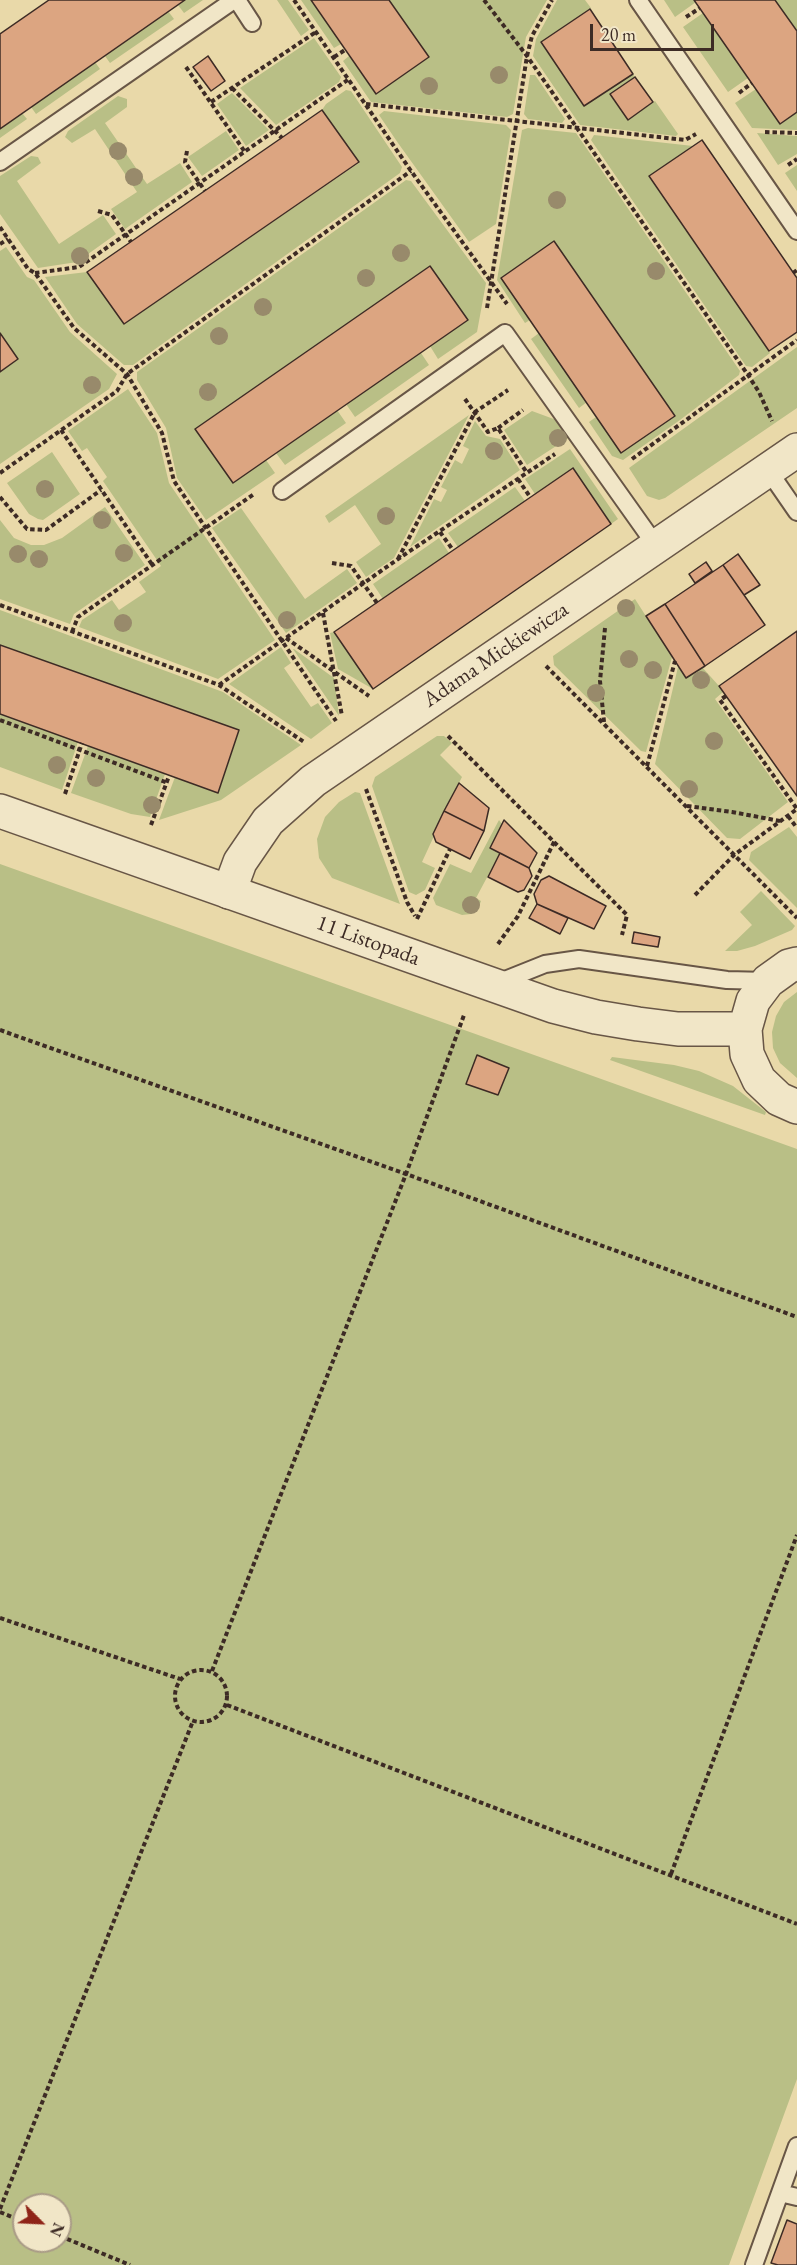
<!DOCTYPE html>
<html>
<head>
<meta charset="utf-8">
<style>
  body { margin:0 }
  #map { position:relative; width:797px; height:2265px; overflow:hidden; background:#e9d9a9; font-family:"EB Garamond",serif }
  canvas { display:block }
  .north { position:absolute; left:12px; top:2193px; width:60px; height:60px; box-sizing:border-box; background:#f1e6c7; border:2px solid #a99b86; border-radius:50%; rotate:114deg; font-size:16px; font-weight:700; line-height:24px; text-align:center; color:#3d2b25 }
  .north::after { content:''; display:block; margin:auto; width:21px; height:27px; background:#8f2418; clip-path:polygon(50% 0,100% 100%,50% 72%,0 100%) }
  .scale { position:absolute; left:590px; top:24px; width:124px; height:27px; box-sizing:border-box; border:3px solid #3d2b25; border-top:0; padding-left:8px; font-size:18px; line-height:21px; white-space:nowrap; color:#3d2b25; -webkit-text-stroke:4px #f1e6c7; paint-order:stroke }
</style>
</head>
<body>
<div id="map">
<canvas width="797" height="2265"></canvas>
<div class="north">N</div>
<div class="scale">20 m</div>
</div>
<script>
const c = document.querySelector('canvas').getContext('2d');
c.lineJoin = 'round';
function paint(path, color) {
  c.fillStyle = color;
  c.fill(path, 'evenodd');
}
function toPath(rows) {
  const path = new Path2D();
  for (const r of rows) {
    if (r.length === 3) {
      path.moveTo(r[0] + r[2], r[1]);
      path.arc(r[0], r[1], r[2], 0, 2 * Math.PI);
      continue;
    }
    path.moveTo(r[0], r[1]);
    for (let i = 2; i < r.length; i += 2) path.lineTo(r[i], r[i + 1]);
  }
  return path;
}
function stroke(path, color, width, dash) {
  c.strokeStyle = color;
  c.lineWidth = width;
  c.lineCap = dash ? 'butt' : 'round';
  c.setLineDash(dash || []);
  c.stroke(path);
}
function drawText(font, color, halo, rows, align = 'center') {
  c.font = font + ' "EB Garamond",serif';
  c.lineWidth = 4.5;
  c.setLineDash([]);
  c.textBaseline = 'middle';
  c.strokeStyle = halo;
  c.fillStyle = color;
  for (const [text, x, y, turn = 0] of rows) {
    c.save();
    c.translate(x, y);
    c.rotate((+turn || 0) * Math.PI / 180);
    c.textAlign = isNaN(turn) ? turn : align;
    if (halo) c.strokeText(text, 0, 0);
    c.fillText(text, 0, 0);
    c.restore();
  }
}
paint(toPath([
  [185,0,203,0,184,13,178,5],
  [277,0,288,0,309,30,301,36],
  [301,0,311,0,341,44,334,48],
  [389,0,547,0,526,37,513,114,507,117,371,102,343,61,349,56,376,94,428,58],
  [557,0,585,0,591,8,541,42,584,106,633,74,635,77,610,95,628,120,655,101,678,134,676,136,580,125,533,56,536,39],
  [664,0,694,0,696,2,675,17],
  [775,0,797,0,797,31],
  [168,11,174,19,110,63,105,56],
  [703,13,748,78,728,92,683,27],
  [314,38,341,77,339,82,276,125,240,88],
  [95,62,100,69,36,114,31,107],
  [530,75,535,75,565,119,562,123,528,119,524,114],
  [756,89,780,124,797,112,797,130,752,128,735,103],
  [346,90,351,91,402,167,400,173,133,365,124,365,77,324,45,277,87,272,124,324,359,163,322,110,326,104],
  [232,93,269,130,246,146,217,104],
  [118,96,127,99,127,107,105,123,147,184,180,163,192,182,125,229,111,209,137,192,95,129,72,143,65,137,68,131],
  [384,111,506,125,511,130,496,224,469,242,398,143,379,115],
  [22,113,27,119,0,138,0,129],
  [528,128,576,133,740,371,739,375,680,420,623,460,612,456,589,422,596,417,554,241,501,278,530,320,525,323,497,280,522,130],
  [226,131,239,150,202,176,188,157],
  [757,133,797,136,797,154,778,165],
  [594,135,693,146,649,177,770,353,752,367,746,366,591,140],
  [31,156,38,157,41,163,17,181,59,244,103,215,116,234,77,262,38,268,0,214,0,176],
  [797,165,797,191,785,173],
  [406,180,411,181,486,283,477,332,438,359,430,346,468,320,430,266,196,429,266,460,275,473,206,520,177,478,166,428,137,380,137,372],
  [6,247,27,277,34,280,70,332,117,374,109,389,0,464,0,372,18,359,0,333,0,251],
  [539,333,587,402,579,408,531,339],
  [797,347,797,408,665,498,659,500,647,496,629,468],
  [421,353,429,365,355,417,346,404],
  [128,389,157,433,169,483,275,640,218,679,79,627,82,620,112,600,119,610,146,592,139,582,161,566,103,481,107,477,87,448,82,451,68,431],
  [337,410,346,423,285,465,276,453],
  [532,411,559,421,570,437,527,465,504,430],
  [469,415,394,558,366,577,356,562,381,544,355,505,329,523,325,516],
  [475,421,486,436,500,439,520,470,410,547,434,499,441,502,447,490,441,487,455,460,462,464,469,449,463,446],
  [570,449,618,519,611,524,573,468,535,494,525,479],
  [52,452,80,494,43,520,38,519,29,514,7,483],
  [515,487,525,501,458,547,448,533],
  [105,507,145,565,74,614,70,624,0,599,0,520,14,538,31,545,44,545,62,538],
  [241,508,305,599,347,569,357,583,286,633,212,528],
  [439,538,449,553,383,599,373,584],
  [635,599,672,657,646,752,641,751,554,665,553,656],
  [0,610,223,692,301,745,221,800,159,820,175,777,218,793,238,730,0,645],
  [334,632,373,689,338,669,330,633],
  [281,647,291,663,284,668,311,707,318,703,332,723,311,739,229,684],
  [294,649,334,678,339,716,293,649],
  [678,667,686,678,702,667,719,686,723,692,715,699,788,802,740,839,727,838,655,764],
  [0,714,78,742,62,790,0,767],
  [437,736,444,736,452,743,440,755,462,777,433,834,434,836,422,862,435,868,425,890,416,895,409,892,372,786,375,777],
  [88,746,165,774,150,817,131,814,71,793],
  [355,792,360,793,400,904,332,878,319,858,317,839,325,817,339,802],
  [499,820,502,824,490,848,500,853,476,898,481,901,478,909,471,914,462,915,436,905,433,898,450,864,471,873],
  [789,827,797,837,797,908,749,860,751,852],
  [0,864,797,1149,797,2079,729,2265,0,2265],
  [24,2205,60,2205,60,2241,24,2241],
  [761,891,795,926,792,930,755,946,737,951,725,951,752,925,740,912],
  [797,992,797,1078,780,1063,773,1048,772,1032,776,1016,784,1002],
  [612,1057,674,1065,699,1071,733,1086,766,1112,765,1115,610,1060]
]), '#b9bf86');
const building = toPath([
  [49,0,185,0,0,129,0,34,49,0],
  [311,0,389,0,429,57,376,94,311,0],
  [694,0,775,0,797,31,797,112,780,124,694,0],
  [590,9,633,74,584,106,541,42,590,9],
  [208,56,225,81,211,91,193,67,208,56],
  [635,77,653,102,628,120,610,94,635,77],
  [322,110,359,162,124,324,87,272,322,110],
  [702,140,797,278,797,332,769,351,649,176,702,140],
  [554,241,675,416,621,453,501,278,554,241],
  [430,266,468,320,233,483,195,429,430,266],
  [0,333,18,359,0,372,0,333],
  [573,468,611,524,373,689,334,632,573,468],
  [738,554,760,585,744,595,723,565,738,554],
  [706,562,712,571,695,583,689,574,706,562],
  [723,565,765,625,705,666,665,604,723,565],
  [665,604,705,666,686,678,646,616,665,604],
  [797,631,797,796,719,686,797,631],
  [0,645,239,730,218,793,0,714,0,645],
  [459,783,489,808,484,831,444,811,459,783],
  [444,811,484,831,470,859,436,842,433,834,444,811],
  [504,820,537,853,529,868,490,848,504,820],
  [500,853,529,868,532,876,524,890,518,892,488,877,500,853],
  [549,876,606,906,594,929,537,904,534,894,541,880,549,876],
  [537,904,568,918,560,934,529,918,537,904],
  [634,932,660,937,658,947,632,943,634,932],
  [477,1055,509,1068,498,1095,466,1084,477,1055],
  [787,2220,797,2224,797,2265,778,2265,771,2263,787,2220]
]);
paint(building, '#dca581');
stroke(building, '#3d2b25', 1.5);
const service = toPath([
  [237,0,252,23],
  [638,0,797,231],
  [0,162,234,0],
  [768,470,797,512],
  [282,491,505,333,657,547],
  [495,984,545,964,579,959,727,980,768,981],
  [780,2193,797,2197],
  [754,2265,797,2146]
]);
const minor = toPath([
  [229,892,240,862,268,821,313,781,797,450]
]);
const tertiary = toPath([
  [0,811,553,1006,596,1017,638,1024,678,1029,745,1029],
  [797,964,789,966,768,981,753,1001,745,1029,747,1054,759,1080,779,1099,797,1107]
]);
stroke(service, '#685646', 20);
stroke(minor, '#685646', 36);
stroke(tertiary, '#685646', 36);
stroke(toPath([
  [294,0,411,171,507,304],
  [484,0,527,56,748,375,759,392,772,421],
  [686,17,700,8],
  [334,57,345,50],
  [186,67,245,152],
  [232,88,282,138],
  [739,93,752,83],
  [211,102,316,32],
  [366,104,685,140,696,134],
  [765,132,797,133],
  [187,151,185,162,205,191],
  [788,165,797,159],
  [98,211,112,215,131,242],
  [0,227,28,269,35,273,74,328,127,374,162,433,174,481,336,721],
  [0,244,8,239],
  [35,273,79,267,349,79],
  [793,273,797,270],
  [487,308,527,56,532,36,552,0],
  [465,399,488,432,498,428,527,473],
  [498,428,523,410],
  [61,430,153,566],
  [632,459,797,340],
  [0,473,117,391,127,374,411,171],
  [518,479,530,497],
  [0,497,27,529,46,530,101,490],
  [440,532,453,550],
  [398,559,475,412,508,390],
  [332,563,351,566,377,603],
  [0,605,219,685,304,742],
  [323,613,342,716],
  [72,632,78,617,254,494],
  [286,638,369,696],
  [546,666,797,918],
  [219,685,398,559,555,454],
  [726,696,720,700,797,809],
  [0,720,168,783],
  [604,722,600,681,605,628],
  [448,736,627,915,622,935],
  [647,766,675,661],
  [366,789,407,902,415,916],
  [65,794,82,743],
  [687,806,732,812,780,821],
  [788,816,797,828],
  [151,825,169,776],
  [695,895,734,855,797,809],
  [417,919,450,849],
  [498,944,518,916,555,840],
  [0,1030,406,1174,797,1317],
  [0,1618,180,1679],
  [201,1696,26],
  [212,1671,406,1174,464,1015],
  [227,1705,797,1924],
  [671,1874,797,1535],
  [0,2209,193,1721],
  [0,2212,24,2222],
  [60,2236,130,2265]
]), '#3d2b25', 4, [4.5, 3]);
stroke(service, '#f1e6c7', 16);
stroke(minor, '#f1e6c7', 33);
stroke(tertiary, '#f1e6c7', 33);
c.fillStyle = '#988a6b';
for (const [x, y] of [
  [499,75],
  [429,86],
  [118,151],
  [134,177],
  [557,200],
  [401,253],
  [80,256],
  [656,271],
  [366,278],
  [263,307],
  [219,336],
  [92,385],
  [208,392],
  [558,438],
  [494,451],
  [45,489],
  [386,516],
  [102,520],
  [124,553],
  [18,554],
  [39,559],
  [626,608],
  [287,620],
  [123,623],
  [629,659],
  [653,670],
  [701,680],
  [596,693],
  [714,741],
  [57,765],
  [96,778],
  [689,789],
  [152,805],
  [471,905]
]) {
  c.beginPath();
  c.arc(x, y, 9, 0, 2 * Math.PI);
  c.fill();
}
drawText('22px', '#3d2b25', '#f1e6c7', [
  ["Adama Mickiewicza",496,655,-34],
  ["11 Listopada",368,941,20]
]);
</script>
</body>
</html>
